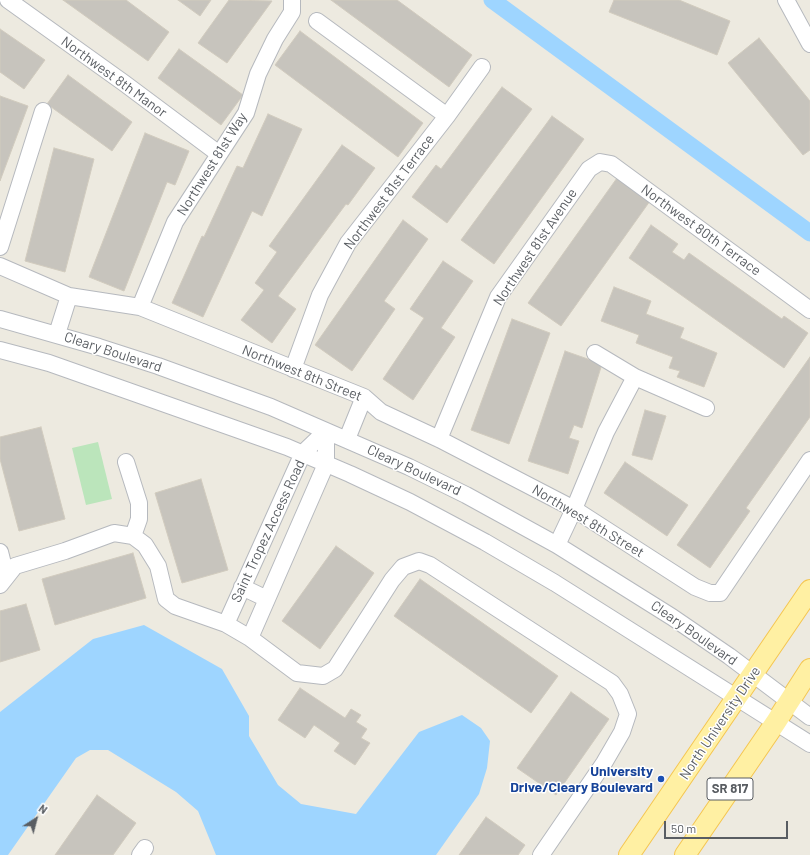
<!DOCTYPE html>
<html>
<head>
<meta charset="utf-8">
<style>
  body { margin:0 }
  #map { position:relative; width:810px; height:855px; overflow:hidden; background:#edeae0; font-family:Barlow,sans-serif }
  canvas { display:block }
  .north { position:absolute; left:16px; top:799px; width:40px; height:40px; -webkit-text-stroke:3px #fff; paint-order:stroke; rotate:36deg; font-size:11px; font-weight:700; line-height:16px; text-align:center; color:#595d62 }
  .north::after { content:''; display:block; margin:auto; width:14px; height:18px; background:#595d62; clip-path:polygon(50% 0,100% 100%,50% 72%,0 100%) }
  .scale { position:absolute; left:664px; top:821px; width:124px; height:18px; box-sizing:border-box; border:2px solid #595d62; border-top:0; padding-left:5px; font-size:12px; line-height:14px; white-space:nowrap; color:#595d62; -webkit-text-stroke:3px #fff; paint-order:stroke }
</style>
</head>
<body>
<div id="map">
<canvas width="810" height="855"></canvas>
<div class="north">N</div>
<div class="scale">50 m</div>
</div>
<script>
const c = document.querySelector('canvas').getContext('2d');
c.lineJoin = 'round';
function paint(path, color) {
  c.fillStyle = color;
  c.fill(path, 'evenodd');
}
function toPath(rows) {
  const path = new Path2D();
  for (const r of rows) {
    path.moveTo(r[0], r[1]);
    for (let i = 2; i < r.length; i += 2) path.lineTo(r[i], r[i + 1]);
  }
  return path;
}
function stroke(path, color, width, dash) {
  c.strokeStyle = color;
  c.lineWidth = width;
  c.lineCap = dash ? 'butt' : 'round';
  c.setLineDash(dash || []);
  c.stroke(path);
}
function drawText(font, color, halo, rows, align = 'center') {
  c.font = font + ' Barlow,sans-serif';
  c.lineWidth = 3;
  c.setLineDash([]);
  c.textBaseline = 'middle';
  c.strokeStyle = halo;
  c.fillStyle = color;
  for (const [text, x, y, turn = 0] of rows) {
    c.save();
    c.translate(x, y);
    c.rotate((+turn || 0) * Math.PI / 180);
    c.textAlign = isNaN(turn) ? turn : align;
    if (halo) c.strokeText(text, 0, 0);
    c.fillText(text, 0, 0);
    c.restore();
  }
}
paint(toPath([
  [98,442,112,499,86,505,72,448]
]), '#bbe5bb');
paint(toPath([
  [144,625,222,669,249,716,249,736,278,785,301,804,356,814,419,732,462,715,481,728,490,741,487,768,479,794,436,855,216,855,198,811,176,792,108,750,90,750,76,758,8,855,0,855,0,712,93,639]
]), '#9ed5ff');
stroke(toPath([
  [492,0,810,233]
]), '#9ed5ff', 17);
const building = toPath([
  [63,0,126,0,169,32,148,61,63,0],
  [178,0,211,0,200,16,178,0],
  [229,0,272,1,227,63,198,43,229,0],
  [331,0,397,0,472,55,449,87,331,0],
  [614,0,679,0,730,21,717,55,609,12,614,0],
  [0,29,45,60,24,89,0,72,0,29],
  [300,31,423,123,398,157,275,65,300,31],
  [759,38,810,101,810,150,803,155,728,63,759,38],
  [179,49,243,95,221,125,158,78,179,49],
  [68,75,132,122,112,151,47,104,68,75],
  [502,87,532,109,447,223,412,197,436,165,441,169,502,87],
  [0,96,28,106,0,181,0,96],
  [268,114,302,129,262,216,252,211,203,317,172,303,202,236,204,237,237,166,243,168,268,114],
  [552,116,584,139,494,264,461,240,552,116],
  [145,133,189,151,175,185,167,182,124,291,89,277,145,133],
  [342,145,375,168,348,205,346,204,278,296,296,309,272,343,241,320,264,290,255,283,277,252,269,246,342,145],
  [54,148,94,159,65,272,25,261,54,148],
  [617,178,650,201,561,326,528,303,617,178],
  [403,220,428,239,384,301,395,309,352,371,315,345,403,220],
  [651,225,678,244,672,252,684,260,689,253,782,319,784,316,808,333,784,368,629,258,651,225],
  [443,261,473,281,441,328,455,337,413,400,383,379,424,318,410,309,443,261],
  [614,287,651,301,646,314,684,328,680,338,717,353,704,387,677,377,680,371,669,368,673,357,636,343,639,335,601,321,614,287],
  [512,319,550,333,509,444,471,430,512,319],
  [565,351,602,364,582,428,574,425,569,438,579,441,568,474,528,461,565,351],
  [810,357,810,417,746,508,750,511,710,568,677,545,810,357],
  [645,410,666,416,652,460,632,455,645,410],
  [41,427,65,519,19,531,0,459,0,437,41,427],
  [625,462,688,505,667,536,604,493,625,462],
  [201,479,228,570,182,583,155,493,201,479],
  [336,546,374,573,320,649,282,621,336,546],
  [133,553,146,598,55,625,42,579,133,553],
  [420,579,558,676,531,713,394,616,420,579],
  [26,604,40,650,0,662,0,611,26,604],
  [300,688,345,718,351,709,361,715,356,722,367,729,361,738,370,743,355,765,334,751,340,743,314,725,305,738,278,720,300,688],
  [571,692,609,719,556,795,517,768,571,692],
  [97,795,136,823,113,855,55,855,97,795],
  [486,817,525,845,518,855,459,855,486,817]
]);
paint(building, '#c7c4bd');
stroke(building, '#d1cbbe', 1);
const minor = toPath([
  [8,0,124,83,219,154],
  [786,0,810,44],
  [317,21,447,116],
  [0,247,43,111],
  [0,266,69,296,140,307,364,397,381,412,439,439,574,509,695,587,710,593,720,593,810,460],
  [140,307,175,222,246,113,258,74,275,39,292,12,292,0],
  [0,319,99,347,158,366,271,407,409,467,466,495,557,545,672,617,729,656,810,717],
  [57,334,69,296],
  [0,350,49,363,287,447,350,474,410,502,485,542,555,583,810,744],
  [595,353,635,377,706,408],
  [293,369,320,295,348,243,447,116,482,67],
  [347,439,364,397],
  [439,439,498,297,589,169,600,162,611,164,810,310],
  [126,462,139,503,139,519,133,536],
  [557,545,574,509,606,432,635,377],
  [0,552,6,576],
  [0,585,15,566,65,551,114,533,133,536,145,545,158,566,166,599,175,606,226,624,250,638,297,673,323,676,335,669,392,580,403,567,419,561,430,565,612,683,620,694,628,714,622,732,604,763,541,855],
  [242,587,267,599],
  [226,624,303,453,326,431],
  [250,638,326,464,326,431],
  [140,855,145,848]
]);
const major = toPath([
  [629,855,810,590],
  [685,855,776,722,810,669]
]);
stroke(minor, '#b6b9be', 18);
stroke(major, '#f5c651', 22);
stroke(minor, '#fff', 16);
stroke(major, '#fff0a3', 20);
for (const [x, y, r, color] of [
  [661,779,4,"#1a4fb4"]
]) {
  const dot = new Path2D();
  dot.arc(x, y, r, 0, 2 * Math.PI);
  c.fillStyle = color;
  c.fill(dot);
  stroke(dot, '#fff', 1.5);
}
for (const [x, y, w] of [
  [730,789,46]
]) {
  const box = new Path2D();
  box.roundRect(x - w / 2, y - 11, w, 22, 3);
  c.fillStyle = '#fff';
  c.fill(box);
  stroke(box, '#595d62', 1);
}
drawText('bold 13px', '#595d62', null, [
  ["SR 817",730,789]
]);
drawText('14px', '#595d62', '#fff', [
  ["Northwest 8th Manor",114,77,36],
  ["Northwest 81st Way",212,164,-58],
  ["Northwest 81st Terrace",389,192,-53],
  ["Northwest 80th Terrace",701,230,36],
  ["Northwest 81st Avenue",535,247,-56],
  ["Cleary Boulevard",113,352,18],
  ["Northwest 8th Street",302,373,22],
  ["Cleary Boulevard",414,470,25],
  ["Northwest 8th Street",588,521,31],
  ["Saint Tropez Access Road",268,531,-65],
  ["Cleary Boulevard",694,633,35],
  ["North University Drive",720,723,-56]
]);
drawText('bold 14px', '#164399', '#fff', [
  ["University",653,771],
  ["Drive/Cleary Boulevard",653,787]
], 'right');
</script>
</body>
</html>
